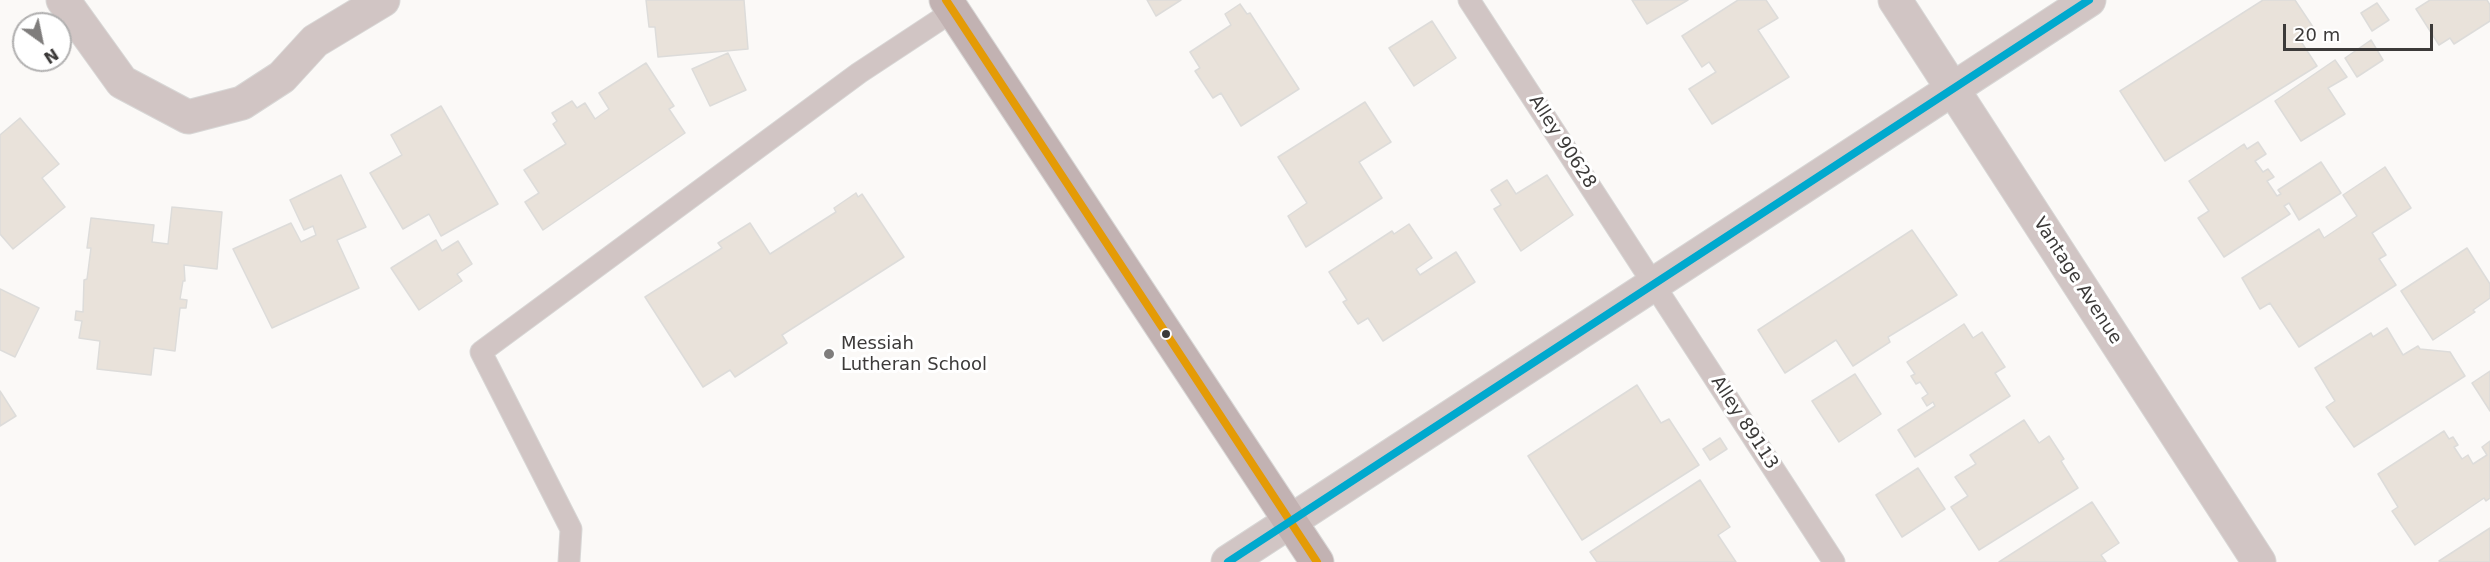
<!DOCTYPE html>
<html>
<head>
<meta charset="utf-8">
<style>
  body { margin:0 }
  #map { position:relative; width:2490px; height:562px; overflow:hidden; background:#fbf9f7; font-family:"DejaVu Sans",sans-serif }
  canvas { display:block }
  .north { position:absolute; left:12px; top:12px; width:60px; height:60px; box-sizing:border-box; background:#fff; border:2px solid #b1b0b0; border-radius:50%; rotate:147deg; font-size:16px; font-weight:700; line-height:24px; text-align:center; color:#3c3a39 }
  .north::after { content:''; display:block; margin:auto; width:21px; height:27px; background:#7f7d7c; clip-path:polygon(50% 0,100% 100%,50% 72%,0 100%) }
  .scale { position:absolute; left:2283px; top:24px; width:150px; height:27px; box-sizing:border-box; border:3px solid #3c3a39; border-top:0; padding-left:8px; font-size:18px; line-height:21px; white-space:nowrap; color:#3c3a39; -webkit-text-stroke:4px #fff; paint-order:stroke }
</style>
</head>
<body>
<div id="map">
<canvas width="2490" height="562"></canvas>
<div class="north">N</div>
<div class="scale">20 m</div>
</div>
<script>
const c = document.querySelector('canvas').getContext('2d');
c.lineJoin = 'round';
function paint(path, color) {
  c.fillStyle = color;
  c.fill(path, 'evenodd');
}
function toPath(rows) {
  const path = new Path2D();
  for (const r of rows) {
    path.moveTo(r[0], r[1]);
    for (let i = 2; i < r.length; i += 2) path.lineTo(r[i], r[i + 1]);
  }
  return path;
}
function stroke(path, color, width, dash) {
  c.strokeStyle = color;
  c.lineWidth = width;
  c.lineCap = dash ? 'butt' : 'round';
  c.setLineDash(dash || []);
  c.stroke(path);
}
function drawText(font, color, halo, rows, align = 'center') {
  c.font = font + ' "DejaVu Sans",sans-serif';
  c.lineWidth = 6;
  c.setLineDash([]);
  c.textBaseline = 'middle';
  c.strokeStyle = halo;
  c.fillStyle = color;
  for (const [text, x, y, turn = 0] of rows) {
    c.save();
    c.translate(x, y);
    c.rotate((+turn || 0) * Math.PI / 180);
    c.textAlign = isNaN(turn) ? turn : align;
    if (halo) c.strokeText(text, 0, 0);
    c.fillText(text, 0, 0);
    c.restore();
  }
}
const building = toPath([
  [646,0,744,0,748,49,658,57,655,27,649,27,646,0],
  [1147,0,1181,0,1156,16,1147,0],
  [1632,0,1688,0,1647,24,1632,0],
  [1738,0,1766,0,1778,18,1758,30,1789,77,1712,124,1689,89,1716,72,1709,62,1702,67,1682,36,1738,0],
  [2263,0,2295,0,2315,30,2300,40,2317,66,2165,161,2120,91,2263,0],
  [2430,0,2487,0,2490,5,2490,21,2454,44,2450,38,2439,45,2416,9,2430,0],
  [2377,3,2389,20,2372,31,2361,13,2377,3],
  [1240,4,1247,14,1250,13,1299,89,1241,126,1221,93,1213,98,1195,71,1200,68,1190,52,1231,25,1225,14,1240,4],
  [1432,21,1456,58,1414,86,1389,48,1432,21],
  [2371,40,2383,60,2357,77,2345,58,2371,40],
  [728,53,746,90,710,106,692,69,728,53],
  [2335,60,2347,77,2328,88,2345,114,2301,141,2275,101,2335,60],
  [646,63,674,106,669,109,685,133,543,230,525,202,539,193,524,170,566,144,553,124,557,121,552,113,572,101,577,108,585,103,595,119,609,109,599,93,646,63],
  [1365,102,1391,142,1359,162,1382,198,1306,247,1288,216,1307,203,1278,157,1365,102],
  [441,106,498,204,441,236,429,214,403,229,370,173,402,155,391,135,441,106],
  [20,118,59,164,42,178,65,207,13,249,0,234,0,135,20,118],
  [2258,142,2266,154,2255,161,2263,172,2268,169,2274,177,2267,181,2277,196,2281,194,2278,190,2321,162,2341,193,2299,220,2289,203,2284,206,2290,214,2224,257,2198,218,2209,211,2189,181,2244,144,2247,149,2258,142],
  [2385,167,2411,208,2372,233,2386,255,2379,259,2396,285,2299,347,2270,303,2260,309,2242,278,2319,229,2324,238,2357,216,2343,195,2385,167],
  [341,175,366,227,337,240,359,288,272,328,233,249,291,223,301,242,316,235,313,226,304,230,290,200,341,175],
  [1547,175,1573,215,1521,251,1494,209,1501,205,1491,190,1507,180,1516,194,1547,175],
  [856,193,858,197,862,194,904,257,782,335,787,343,735,377,730,370,703,387,645,297,722,248,718,243,750,223,770,254,836,212,834,208,856,193],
  [172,207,222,212,217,269,184,265,185,281,183,281,180,299,187,300,186,308,180,308,175,351,154,348,151,375,97,369,100,341,79,338,82,321,75,320,76,311,83,312,84,280,87,279,91,248,87,248,91,218,154,225,152,242,168,244,172,207],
  [1409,224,1432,258,1416,269,1420,275,1456,252,1475,282,1383,341,1368,318,1358,324,1343,302,1347,300,1329,272,1392,231,1394,234,1409,224],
  [1912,230,1957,295,1888,337,1890,342,1853,366,1836,340,1785,373,1758,330,1912,230],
  [436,240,442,251,458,241,472,264,457,274,462,281,419,310,391,268,436,240],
  [2467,248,2490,284,2490,298,2473,310,2475,312,2433,340,2401,291,2467,248],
  [0,289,39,308,15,357,0,350,0,289],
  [1964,324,1973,338,1982,332,2005,367,1995,373,2010,396,1915,457,1898,430,1935,406,1933,402,1927,406,1922,398,1928,394,1920,382,1916,384,1911,376,1915,374,1907,362,1964,324],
  [2387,328,2403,355,2418,346,2420,349,2450,352,2465,376,2354,447,2326,407,2335,401,2315,368,2371,333,2373,337,2387,328],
  [2490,371,2490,411,2472,383,2490,371],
  [1855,374,1881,414,1839,442,1812,401,1855,374],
  [1637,385,1661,423,1669,419,1699,465,1582,540,1528,456,1637,385],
  [0,391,16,416,0,426,0,391],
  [2024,420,2039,443,2049,436,2064,459,2061,461,2078,488,1979,550,1951,507,1968,496,1955,477,1976,464,1970,455,2024,420],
  [2444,431,2449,439,2453,437,2458,445,2454,447,2462,459,2468,455,2473,464,2487,455,2482,447,2490,441,2490,498,2486,501,2484,498,2415,545,2392,511,2398,507,2378,474,2444,431],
  [1720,438,1727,449,1710,460,1703,449,1720,438],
  [1918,468,1945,509,1902,537,1876,495,1918,468],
  [1700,480,1730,527,1718,535,1736,562,1597,562,1590,552,1700,480],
  [2092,502,2119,543,2101,555,2106,562,1999,562,2092,502],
  [2490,528,2490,562,2440,562,2439,561,2490,528]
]);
paint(building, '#e9e2da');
stroke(building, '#dddcda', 1.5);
const service = toPath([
  [1469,0,1834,562],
  [569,562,571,529,481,352,859,73,953,11]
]);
const minor = toPath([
  [63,0,122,82,188,117,242,103,282,77,315,41,383,0],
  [1895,0,2259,562],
  [1228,562,2089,0]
]);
const primary = toPath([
  [946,0,1317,562]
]);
stroke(service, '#d8d7d6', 23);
stroke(minor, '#d8d7d6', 35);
stroke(primary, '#d8d7d6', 35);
stroke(service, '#d1c5c4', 21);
stroke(minor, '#d1c5c4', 33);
stroke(primary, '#c2b2b2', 33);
stroke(toPath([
  [946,0,1317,562]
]), '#e49b06', 8);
stroke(toPath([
  [1228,562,2089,0]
]), '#00a9ce', 8);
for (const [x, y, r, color] of [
  [1166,334,5,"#3c3a39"],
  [829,354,6,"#7f7d7c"]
]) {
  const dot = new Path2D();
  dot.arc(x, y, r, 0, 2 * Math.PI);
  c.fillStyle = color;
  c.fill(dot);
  stroke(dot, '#fff', 2);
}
drawText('18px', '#3c3a39', '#fff', [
  ["Alley 90628",1562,142,57],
  ["Vantage Avenue",2077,281,57],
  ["Alley 89113",1744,423,57]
]);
drawText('18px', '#3c3a39', '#fff', [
  ["Messiah",841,344],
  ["Lutheran School",841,365]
], 'left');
</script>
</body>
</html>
